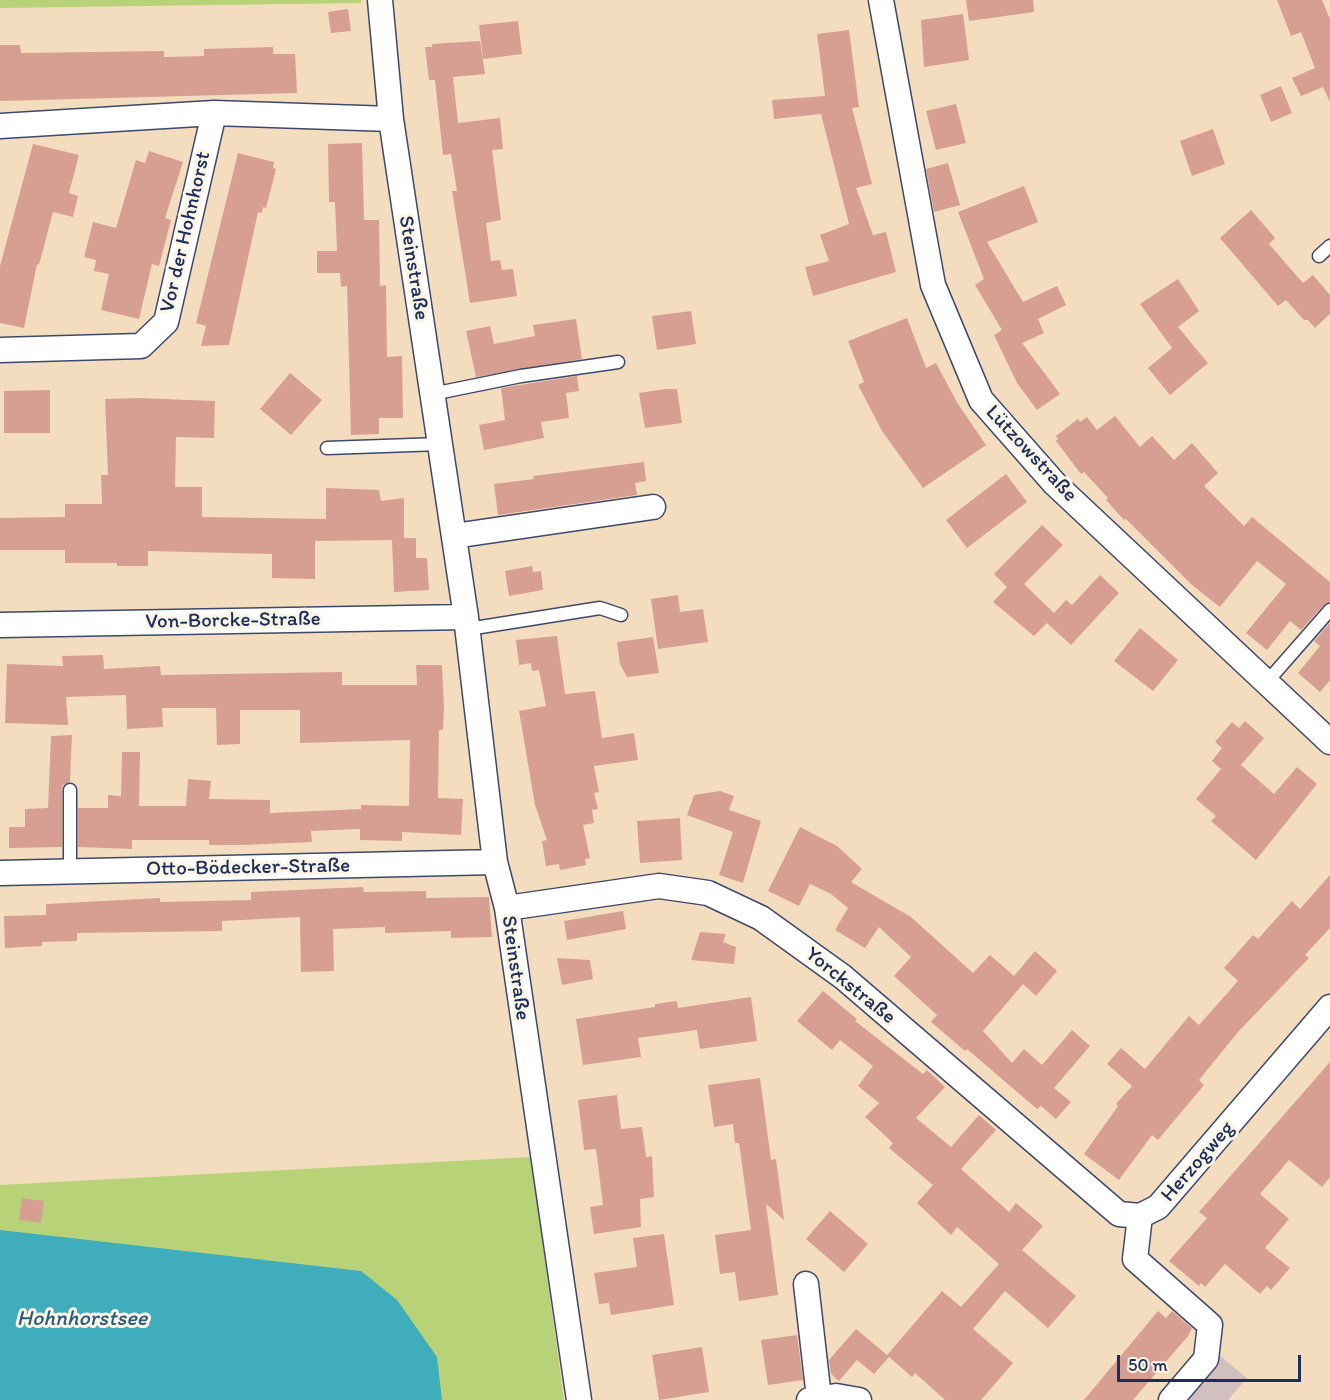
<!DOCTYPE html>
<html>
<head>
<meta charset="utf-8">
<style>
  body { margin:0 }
  #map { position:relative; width:1330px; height:1400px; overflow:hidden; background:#f4ddbe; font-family:Itim,sans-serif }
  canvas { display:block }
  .scale { position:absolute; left:1117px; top:1355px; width:184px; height:27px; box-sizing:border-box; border:3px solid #1b2f5e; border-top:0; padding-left:8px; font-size:18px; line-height:21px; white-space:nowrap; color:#1b2f5e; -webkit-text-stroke:4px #fcf5e5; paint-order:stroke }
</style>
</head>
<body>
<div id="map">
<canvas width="1330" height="1400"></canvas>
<div class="scale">50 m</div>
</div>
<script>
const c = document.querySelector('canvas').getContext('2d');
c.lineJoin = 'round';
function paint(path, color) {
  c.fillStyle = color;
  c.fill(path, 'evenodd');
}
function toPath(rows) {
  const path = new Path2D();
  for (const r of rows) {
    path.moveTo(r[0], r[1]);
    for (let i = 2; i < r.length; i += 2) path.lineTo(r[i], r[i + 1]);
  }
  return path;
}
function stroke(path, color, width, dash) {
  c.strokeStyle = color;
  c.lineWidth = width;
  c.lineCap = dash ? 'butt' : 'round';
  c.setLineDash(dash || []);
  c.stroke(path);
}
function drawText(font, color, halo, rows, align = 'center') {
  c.font = font + ' Itim,sans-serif';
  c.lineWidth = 6;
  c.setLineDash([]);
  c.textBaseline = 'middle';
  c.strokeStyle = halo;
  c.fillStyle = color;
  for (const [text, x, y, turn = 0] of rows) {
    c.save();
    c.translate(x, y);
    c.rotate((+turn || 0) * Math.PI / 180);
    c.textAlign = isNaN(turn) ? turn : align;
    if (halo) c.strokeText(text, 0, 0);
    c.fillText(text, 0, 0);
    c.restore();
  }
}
paint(toPath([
  [1218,1354,1247,1378,1228,1400,1180,1400]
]), '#d2bfbf');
paint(toPath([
  [0,0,361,0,361,3,0,8],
  [531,1157,564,1400,0,1400,0,1185]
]), '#b8d277');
paint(toPath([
  [0,1230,361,1271,397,1300,437,1357,442,1400,0,1400]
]), '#3fadbc');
paint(toPath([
  [966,0,1033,0,1034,12,969,21],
  [1277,0,1322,0,1330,19,1330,102,1323,87,1301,96,1292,78,1315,68,1301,32,1291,36],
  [348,9,351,31,331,33,328,12],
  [963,14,969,60,924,67,921,20],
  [518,21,522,54,483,59,479,25],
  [849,30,859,107,852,108,872,184,856,188,873,235,886,232,896,272,813,296,805,267,829,261,820,235,849,224,821,114,774,119,772,100,825,96,817,34],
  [480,41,485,74,453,77,458,123,500,118,503,149,492,150,501,220,486,223,491,261,500,260,502,270,513,269,517,296,470,303,452,191,457,191,451,154,443,155,435,80,429,80,425,47,432,47,432,44],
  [0,45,20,45,21,53,164,51,164,57,204,56,204,49,273,47,273,54,295,54,297,93,0,101],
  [1281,86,1292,113,1271,122,1260,95],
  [956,104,966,143,936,150,926,111],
  [1213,129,1225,164,1192,176,1180,141],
  [362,143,364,220,379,220,380,286,386,285,387,357,402,356,403,418,379,418,379,434,351,435,347,286,341,287,340,273,317,273,317,251,337,251,335,202,329,202,328,144],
  [33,144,79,155,69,193,78,196,73,217,53,212,39,265,37,264,24,328,0,323,0,266],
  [149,151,183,162,165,218,171,220,159,266,152,264,139,319,101,310,109,274,94,271,96,260,84,257,93,222,116,228,136,160,145,163],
  [238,153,274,162,273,168,276,169,266,208,263,207,262,213,258,212,229,345,201,346,206,326,196,323],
  [948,163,960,205,934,212,926,169],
  [1024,186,1038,222,987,242,1023,302,1057,286,1066,305,1038,319,1044,333,1022,343,1060,394,1037,410,1017,383,994,335,1002,330,975,285,984,279,958,212],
  [1251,210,1275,238,1269,244,1303,283,1313,275,1330,295,1330,314,1315,328,1308,320,1304,320,1286,300,1278,306,1220,238],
  [1178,279,1199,311,1178,327,1208,363,1170,395,1148,368,1172,348,1140,304],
  [691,311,696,344,657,350,652,316],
  [907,318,926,368,936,363,958,404,986,445,923,488,882,431,858,385,864,382,848,341],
  [576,319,582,359,476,377,466,331,490,326,494,344,535,336,533,325],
  [290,373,322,400,291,435,260,409],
  [577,376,579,391,566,393,569,418,541,422,544,438,484,450,479,425,505,420,501,388],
  [665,389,677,389,682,423,645,428,639,393],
  [50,390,50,433,4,433,4,391],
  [139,398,215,401,214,438,176,437,175,487,202,487,202,517,326,519,326,488,379,490,381,501,404,498,404,538,416,538,416,558,427,558,429,590,394,592,392,540,315,541,315,579,272,578,272,554,148,551,148,566,117,566,117,563,65,563,65,550,0,550,0,518,65,517,65,504,102,504,101,475,108,475,105,399],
  [1115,416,1140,447,1152,436,1174,460,1192,443,1218,473,1204,486,1244,526,1252,517,1330,582,1330,602,1324,605,1301,630,1290,621,1267,650,1246,633,1286,584,1257,561,1220,607,1192,585,1126,519,1124,520,1106,500,1108,498,1084,472,1081,474,1056,441,1058,439,1056,436,1078,419,1080,422,1087,417,1097,430],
  [644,462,646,481,635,483,637,495,498,515,494,484,534,479,533,476],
  [1006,474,1027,502,967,548,946,520],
  [1042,525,1063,545,1024,584,1054,613,1066,600,1072,605,1100,575,1119,593,1071,645,1047,623,1034,636,993,602,1007,587,994,574],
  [532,566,533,572,541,571,543,590,509,596,505,571],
  [678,595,680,612,703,609,708,642,658,649,651,599],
  [1330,623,1330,680,1320,692,1298,673,1320,646,1314,641],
  [1140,628,1178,660,1153,691,1114,661],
  [557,636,565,694,595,691,602,738,634,733,638,760,594,766,599,792,594,793,598,809,592,810,594,823,583,825,590,858,585,859,586,865,560,870,559,864,546,866,542,841,547,840,535,805,519,711,546,706,539,670,532,671,531,663,519,665,516,640],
  [653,637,659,673,627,677,620,664,617,642],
  [103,655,104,669,160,666,161,675,342,672,342,685,417,685,416,665,442,665,444,707,443,730,439,730,438,798,463,799,461,835,402,832,402,841,360,840,360,829,311,831,312,842,242,845,209,845,209,840,132,840,132,849,78,847,78,808,108,808,108,795,121,796,122,752,140,752,139,806,186,806,188,779,211,781,209,799,270,800,270,813,361,809,361,805,409,806,410,740,300,743,300,710,240,710,240,744,217,745,216,708,162,708,163,727,127,729,126,695,66,697,68,725,5,723,7,664,63,666,62,656],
  [1245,721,1264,738,1241,765,1274,794,1297,767,1317,784,1256,860,1211,821,1216,816,1196,799,1221,769,1212,761,1222,748,1215,742,1232,722,1239,728],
  [72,735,70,782,63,785,62,790,62,847,9,848,9,827,25,827,25,809,48,808,51,736],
  [720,791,734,796,729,810,761,821,743,883,719,875,733,832,687,815,694,795],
  [680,818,682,860,640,863,637,821],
  [800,827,837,846,862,869,851,882,911,917,973,973,990,955,1014,976,1035,951,1057,971,1036,996,1023,984,983,1031,1012,1063,1024,1049,1042,1065,1072,1030,1090,1046,1054,1088,1071,1102,1056,1119,1041,1106,1037,1109,967,1049,965,1051,931,1022,937,1015,894,976,911,957,879,927,865,948,835,930,848,908,831,894,810,884,799,906,768,891],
  [1330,875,1330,928,1305,955,1309,958,1238,1032,1199,1080,1204,1085,1158,1140,1152,1135,1119,1180,1084,1154,1118,1106,1116,1104,1132,1086,1107,1064,1121,1048,1145,1069,1189,1016,1199,1025,1238,981,1224,968,1253,935,1258,939,1292,901,1300,909],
  [363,887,364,892,426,891,426,898,489,897,492,937,451,938,451,931,385,933,385,927,333,929,334,971,301,972,300,917,222,921,222,931,77,933,77,941,42,942,42,946,5,948,4,916,46,915,46,904,160,898,160,902,251,900,251,892],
  [623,911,626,929,567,940,564,921],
  [700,932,726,934,723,942,736,947,734,964,691,960],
  [557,958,590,960,593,979,562,985],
  [823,991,857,1019,855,1021,923,1074,927,1070,945,1087,916,1118,951,1147,979,1115,996,1130,961,1169,1009,1212,1016,1203,1043,1226,1022,1250,1076,1296,1048,1328,1005,1291,973,1329,1013,1363,981,1400,945,1400,915,1373,912,1377,889,1357,874,1374,857,1360,839,1381,831,1374,829,1360,856,1329,887,1355,942,1291,961,1307,999,1264,957,1227,951,1235,917,1203,933,1185,889,1148,893,1143,865,1117,879,1103,858,1086,873,1066,840,1040,832,1050,797,1021],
  [751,997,757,1041,700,1049,697,1030,638,1038,641,1057,583,1065,576,1019,655,1007,655,1004,677,1001,678,1008],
  [1330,1062,1330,1177,1322,1187,1289,1160,1260,1194,1289,1219,1265,1248,1290,1268,1271,1290,1267,1286,1260,1294,1225,1264,1205,1287,1201,1283,1199,1286,1169,1261,1207,1218,1199,1212],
  [760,1078,771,1160,776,1159,784,1220,766,1204,778,1295,739,1301,735,1272,720,1274,715,1235,751,1230,739,1143,735,1143,733,1124,714,1127,708,1085],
  [617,1095,621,1129,642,1127,646,1157,652,1156,654,1197,640,1199,641,1227,594,1234,590,1207,603,1205,596,1149,584,1150,578,1100],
  [22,1198,44,1201,41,1223,19,1220],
  [830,1211,868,1244,844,1272,806,1239],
  [664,1234,674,1305,611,1315,609,1303,599,1304,594,1273,637,1267,633,1238],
  [1158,1311,1166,1318,1172,1311,1192,1328,1188,1336,1133,1400,1084,1400],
  [797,1335,803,1380,768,1385,761,1340],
  [702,1347,709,1392,659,1400,652,1355]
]), '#d79f92');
const lane = toPath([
  [1319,256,1330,246],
  [432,394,521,376,618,362],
  [327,448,440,444],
  [468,629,600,608,621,615],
  [1266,683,1330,610],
  [70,872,70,790]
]);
const street = toPath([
  [380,0,391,119,466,617,495,862,507,908,579,1400],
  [881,0,933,285,981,400,1055,484,1330,742],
  [0,126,214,113,391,119],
  [0,350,141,346,166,322,214,113],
  [454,536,653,507],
  [0,625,466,617],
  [0,873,495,862],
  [507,908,659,886,708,893,761,918,843,977,1119,1214,1140,1216],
  [1140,1216,1158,1207,1330,1007],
  [1140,1216,1135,1259,1210,1325,1206,1359,1171,1400],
  [806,1284,819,1398],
  [809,1400,836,1396,859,1400]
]);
stroke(lane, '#3c496c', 15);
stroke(street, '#3c496c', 27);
stroke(lane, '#fff', 12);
stroke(street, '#fff', 24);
drawText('21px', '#1b2f5e', '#fcf5e5', [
  ["Vor der Hohnhorst",186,232,-77],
  ["Steinstraße",413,268,81],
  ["Lützowstraße",1031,454,47],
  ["Von-Borcke-Straße",233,621,-1],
  ["Otto-Bödecker-Straße",248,868,-1],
  ["Steinstraße",515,968,82],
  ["Yorckstraße",850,986,39],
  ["Herzogweg",1198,1162,-49]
]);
drawText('italic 22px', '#285b7f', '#fcf5e5', [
  ["Hohnhorstsee",82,1319]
]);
</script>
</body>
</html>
